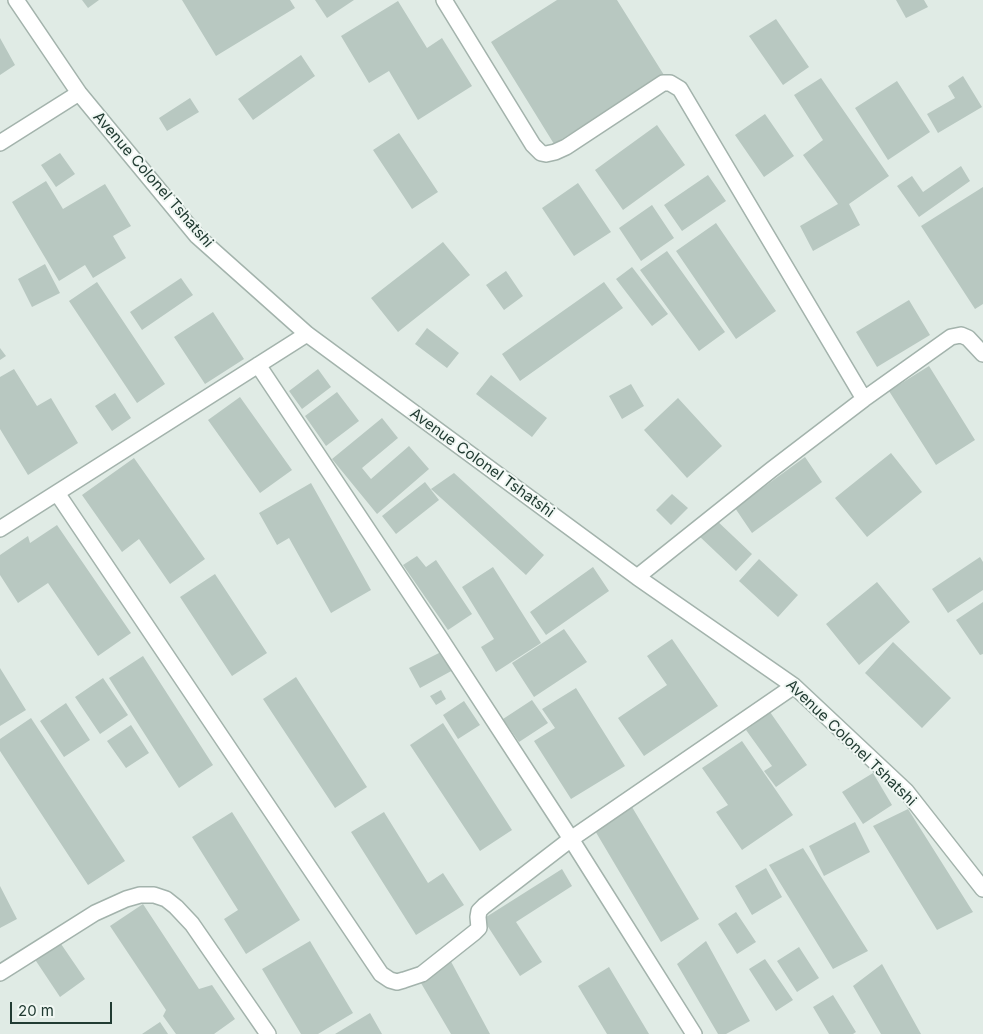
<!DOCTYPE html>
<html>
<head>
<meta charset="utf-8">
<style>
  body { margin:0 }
  #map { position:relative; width:983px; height:1034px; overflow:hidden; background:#e0ebe5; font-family:Inter,sans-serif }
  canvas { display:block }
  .scale { position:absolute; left:10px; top:1002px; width:102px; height:22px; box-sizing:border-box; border:2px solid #213b32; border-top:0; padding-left:6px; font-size:15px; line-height:18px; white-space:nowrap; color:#213b32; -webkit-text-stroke:4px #f0f7f3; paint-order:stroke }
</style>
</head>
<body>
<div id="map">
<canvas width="983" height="1034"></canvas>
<div class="scale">20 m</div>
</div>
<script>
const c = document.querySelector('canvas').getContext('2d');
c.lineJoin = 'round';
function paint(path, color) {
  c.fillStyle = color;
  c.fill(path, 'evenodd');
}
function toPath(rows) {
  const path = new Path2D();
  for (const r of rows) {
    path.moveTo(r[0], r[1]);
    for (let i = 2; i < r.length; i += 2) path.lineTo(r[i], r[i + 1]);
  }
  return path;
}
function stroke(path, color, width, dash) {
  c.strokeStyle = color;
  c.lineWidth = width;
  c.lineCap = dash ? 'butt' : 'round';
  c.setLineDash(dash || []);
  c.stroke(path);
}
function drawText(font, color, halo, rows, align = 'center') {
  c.font = font + ' Inter,sans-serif';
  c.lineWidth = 4;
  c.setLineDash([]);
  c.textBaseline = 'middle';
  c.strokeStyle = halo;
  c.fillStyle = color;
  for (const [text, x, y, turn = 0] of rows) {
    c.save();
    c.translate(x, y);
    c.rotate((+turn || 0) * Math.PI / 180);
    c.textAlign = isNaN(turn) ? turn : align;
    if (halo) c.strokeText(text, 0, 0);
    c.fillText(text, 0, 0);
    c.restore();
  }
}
paint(toPath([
  [82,0,99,0,88,8],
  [182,0,290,0,295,8,216,56],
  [315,0,354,0,327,18],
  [557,0,617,0,664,75,554,144,491,42],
  [896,0,924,0,928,7,906,18],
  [398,1,427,48,442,38,472,86,418,120,389,71,369,83,341,36],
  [776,19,809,67,783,85,749,36],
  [0,38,15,65,0,75],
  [301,55,315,76,253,120,238,99],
  [963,76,982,107,938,133,927,114,955,98,948,86],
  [821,78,889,176,849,204,860,225,813,251,800,226,838,204,803,155,823,140,794,95],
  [897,81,930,132,888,160,855,108],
  [190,98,199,112,167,131,159,118],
  [765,114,794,156,764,177,735,135],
  [657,125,685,165,623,210,595,170],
  [399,133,438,192,412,209,373,150],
  [60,153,75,174,56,187,41,165],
  [961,166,970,181,919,217,897,186,912,176,923,192],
  [708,175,726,201,682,231,664,205],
  [46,181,63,209,105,184,131,226,113,236,126,258,93,278,85,265,59,281,12,202],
  [578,183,611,232,574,256,542,208],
  [983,187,983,304,975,309,921,226],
  [652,205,674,238,641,261,619,228],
  [716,223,776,311,736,339,676,251],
  [443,242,470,275,398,332,371,298],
  [667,251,725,332,699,351,640,270],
  [45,264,60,293,32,307,18,279],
  [632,267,668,314,652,326,616,279],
  [506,271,523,296,504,310,486,285],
  [181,278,193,295,142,330,130,312],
  [97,282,165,384,137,403,69,301],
  [604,282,623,308,520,381,502,354],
  [909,300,930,335,877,367,856,332],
  [213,312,244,359,205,384,174,337],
  [427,328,459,353,447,368,415,344],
  [0,348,6,356,0,360],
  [929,366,975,440,936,465,889,391],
  [14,369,37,406,51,398,78,443,28,475,0,429,0,377],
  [318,369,331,387,302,409,289,391],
  [491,375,547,418,532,437,476,394],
  [631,384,644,406,622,419,609,396],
  [337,392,359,421,326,446,305,416],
  [115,393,131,418,112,431,95,406],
  [240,397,292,470,260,493,208,420],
  [678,398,722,446,687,478,644,430],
  [382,418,398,438,362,468,371,479,409,446,429,469,377,514,332,459],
  [891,453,922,492,867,537,835,498],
  [805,457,822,482,752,533,735,508],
  [134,458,205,559,170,584,139,539,122,552,82,495],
  [454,473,544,555,526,575,431,489],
  [425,482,439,500,396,534,382,516],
  [311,483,371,590,331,613,289,538,277,545,259,513],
  [672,494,688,508,671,525,656,510],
  [714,518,752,554,736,571,698,535],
  [57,525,131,633,98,656,48,583,18,603,0,575,0,555,28,536,30,543],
  [417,556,426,567,436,560,472,614,448,630,403,565],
  [980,557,983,562,983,590,948,613,932,589],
  [759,559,798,595,778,617,739,581],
  [493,567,541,643,496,672,481,647,494,639,462,587],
  [593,567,609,591,546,635,530,612],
  [215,574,267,653,232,676,180,597],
  [877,582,910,622,859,665,826,624],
  [983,602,983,654,980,655,956,620],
  [564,629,587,662,534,697,512,663],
  [672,639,718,706,644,756,618,718,667,685,647,656],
  [893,642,951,698,922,728,865,673],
  [445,650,455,669,420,688,409,668],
  [143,656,213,765,179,788,109,678],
  [0,668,26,710,0,726],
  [296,677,367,787,335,808,263,699],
  [103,678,128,715,100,734,75,697],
  [576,688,625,766,571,799,534,741,555,728,542,709],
  [441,690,446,699,436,705,430,696],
  [532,700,548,723,519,742,503,719],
  [464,701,480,725,458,739,443,715],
  [66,703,90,740,64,757,40,721],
  [770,712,807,765,776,787,764,771,772,766,746,730],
  [31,718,125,861,88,885,0,751,0,739],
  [443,723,512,830,480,851,410,745],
  [131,725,149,753,126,768,107,741],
  [742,741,793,815,742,850,716,812,728,805,702,768],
  [873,773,892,805,863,824,842,792],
  [632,807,699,919,661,942,594,829],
  [908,809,973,912,937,930,873,826],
  [232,812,300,920,246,954,224,919,238,910,192,837],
  [384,812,428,883,443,873,464,905,416,935,351,832],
  [855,822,870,852,824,876,809,846],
  [803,848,868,951,833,969,769,865],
  [766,868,782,897,752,915,735,886],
  [562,869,572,886,516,922,542,962,520,976,483,919],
  [0,886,17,919,0,928],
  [143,904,199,989,212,985,235,1019,214,1034,176,1034,163,1016,166,1010,110,926],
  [736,912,756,942,737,954,718,924],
  [59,941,85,979,60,997,34,958],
  [310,941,353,1013,318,1034,301,1034,262,969],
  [706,941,750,1021,726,1034,718,1034,677,964],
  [799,947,819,978,797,992,777,961],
  [448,956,490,1034,451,1034,418,978],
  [765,959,793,1000,776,1011,749,969],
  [882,964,921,1034,881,1034,853,986],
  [609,967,649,1034,607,1034,578,986],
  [833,995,856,1032,853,1034,829,1034,813,1007],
  [370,1013,382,1034,335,1034],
  [160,1022,168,1034,142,1034]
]), '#b8c8c1');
const minor = toPath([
  [16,0,79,93,197,236,307,334,637,577,794,686,906,791,983,889],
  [444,0,533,145,541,153,546,154,555,152,566,147,663,83,670,83,680,89,864,399],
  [0,143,79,93],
  [258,365,440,638,571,839,694,1034],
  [57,493,381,974,390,980,397,982,404,980,422,974,475,932,479,928,478,917,479,911,484,906,571,839,794,686],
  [0,529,307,334],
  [637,577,771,470,864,399,951,337,961,335,968,338,983,354],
  [0,973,95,913,126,899,140,895,154,895,166,899,176,907,192,924,268,1034]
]);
stroke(minor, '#a3b3ac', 18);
stroke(minor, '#fff', 15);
drawText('15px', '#213b32', '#f0f7f3', [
  ["Avenue Colonel Tshatshi",153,180,49],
  ["Avenue Colonel Tshatshi",482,463,36],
  ["Avenue Colonel Tshatshi",851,743,44]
]);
</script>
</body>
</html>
